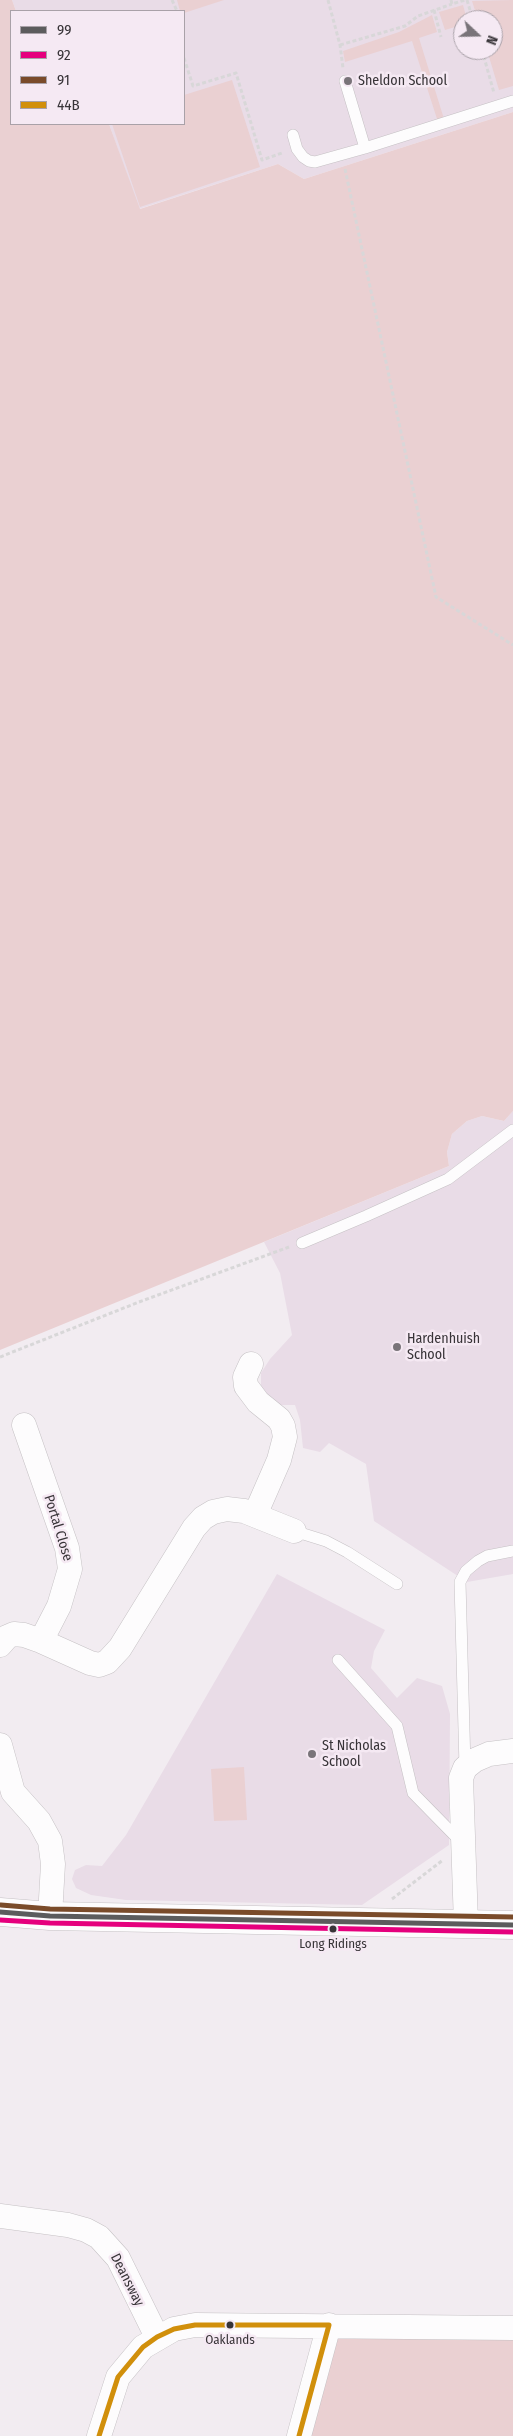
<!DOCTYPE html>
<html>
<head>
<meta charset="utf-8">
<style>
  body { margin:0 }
  #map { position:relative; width:513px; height:2436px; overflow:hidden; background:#f2ecf1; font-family:"Fira Sans Condensed",sans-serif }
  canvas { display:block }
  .legend { position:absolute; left:10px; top:10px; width:175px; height:115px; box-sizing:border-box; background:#f5e9f3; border:1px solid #a9a1a8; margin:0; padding:6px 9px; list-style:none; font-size:15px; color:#383438 }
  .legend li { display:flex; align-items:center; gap:10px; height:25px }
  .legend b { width:25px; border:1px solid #a9a1a8 }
  .north { position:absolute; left:453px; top:10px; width:50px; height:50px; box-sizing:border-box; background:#f5e9f3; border:1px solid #a9a1a8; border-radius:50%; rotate:111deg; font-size:14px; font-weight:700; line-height:20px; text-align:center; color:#383438 }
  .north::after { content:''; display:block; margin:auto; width:18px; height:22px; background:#797479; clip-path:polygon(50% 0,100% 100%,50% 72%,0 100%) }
</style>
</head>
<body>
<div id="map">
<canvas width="513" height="2436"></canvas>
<ul class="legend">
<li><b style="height:6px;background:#5c5c5d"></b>99</li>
<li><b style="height:6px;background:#e5007d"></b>92</li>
<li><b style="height:6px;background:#7a4b2a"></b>91</li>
<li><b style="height:6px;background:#d18f0b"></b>44B</li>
</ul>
<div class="north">N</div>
</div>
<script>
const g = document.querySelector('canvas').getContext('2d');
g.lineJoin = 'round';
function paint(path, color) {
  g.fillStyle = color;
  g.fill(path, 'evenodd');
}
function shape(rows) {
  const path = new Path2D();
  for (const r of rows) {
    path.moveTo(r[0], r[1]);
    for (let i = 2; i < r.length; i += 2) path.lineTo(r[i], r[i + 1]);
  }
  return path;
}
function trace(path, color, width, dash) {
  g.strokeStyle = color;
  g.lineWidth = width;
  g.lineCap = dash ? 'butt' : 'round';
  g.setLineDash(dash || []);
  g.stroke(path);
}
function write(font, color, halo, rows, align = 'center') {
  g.font = font + ' "Fira Sans Condensed",sans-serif';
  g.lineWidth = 5;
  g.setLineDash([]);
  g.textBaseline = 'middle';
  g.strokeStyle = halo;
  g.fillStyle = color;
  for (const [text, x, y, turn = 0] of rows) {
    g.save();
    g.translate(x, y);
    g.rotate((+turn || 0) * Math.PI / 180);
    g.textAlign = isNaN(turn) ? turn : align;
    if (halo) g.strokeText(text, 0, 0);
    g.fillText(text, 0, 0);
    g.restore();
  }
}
paint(shape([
  [12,0,513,0,513,112,304,179,278,164,139,209,109,124,184,124,184,11,16,11],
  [463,20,493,20,493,50,463,50],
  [513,1111,513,1574,467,1582,374,1521,366,1464,329,1443,320,1452,303,1448,300,1420,295,1405,280,1405,268,1399,261,1386,261,1373,270,1359,292,1335,280,1273,264,1242,449,1166,447,1152,452,1134,467,1121,482,1116,504,1121],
  [277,1574,385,1630,374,1651,371,1668,397,1698,417,1678,442,1686,450,1714,449,1845,362,1905,126,1900,91,1895,76,1888,72,1879,75,1870,86,1865,102,1866,126,1835]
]), '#e9dce7');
paint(shape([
  [0,0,12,0,16,11,11,11,11,124,109,124,140,209,278,164,304,179,513,112,513,1111,504,1121,482,1116,467,1121,452,1134,447,1152,449,1166,0,1350],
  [177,0,224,0,184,13,180,11],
  [513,0,513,86,499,90,487,50,493,50,493,20,478,20,472,1],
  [463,5,467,20,463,20,463,27,462,25,445,30,439,12],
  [432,15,437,32,419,38,444,119,438,122,412,41,345,62,343,51,399,32],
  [232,80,260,167,140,207,112,124,184,124,184,95],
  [244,1767,247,1820,214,1821,211,1769],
  [355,2335,513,2338,513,2436,305,2436,336,2339]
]), '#ead0d2');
const service = shape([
  [345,81,365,148,513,101],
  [293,135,297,149,303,157,309,161,315,162,365,148],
  [302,1243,366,1216,448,1179,513,1130],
  [294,1531,326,1541,347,1552,397,1584],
  [338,1660,397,1726,413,1793,462,1843],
  [465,1767,460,1582,466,1571,478,1561,487,1556,513,1551]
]);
const minor = shape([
  [251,1364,245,1377,246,1386,258,1402,279,1419,283,1426,285,1437,279,1460,255,1515],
  [41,1641,90,1663,99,1665,107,1662,120,1648,194,1528,203,1518,213,1512,227,1509,244,1511,294,1531],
  [0,1645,7,1637,14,1634,24,1635,41,1641,59,1606,70,1569,67,1548,24,1425],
  [0,1745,13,1792,39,1821,50,1841,53,1864,50,1916],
  [466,1924,461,1778,465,1768,475,1760,489,1754,513,1751],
  [0,2216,68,2225,86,2230,99,2237,118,2258,157,2337],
  [99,2436,118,2377,143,2347,174,2329,195,2325,513,2328],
  [299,2436,329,2325]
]);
const secondary = shape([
  [0,1912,50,1916,513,1925]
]);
trace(service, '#c5c1c4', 12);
trace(minor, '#c5c1c4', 25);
trace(secondary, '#c5c1c4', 29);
trace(shape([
  [172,0,177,11],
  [328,0,340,45,343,68],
  [451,0,452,4,465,0],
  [467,0,473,20],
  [434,10,441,37],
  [340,45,405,26,418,16,452,4],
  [482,50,494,93],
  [184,58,193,86,236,73,262,160,282,153],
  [345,169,436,597,513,645],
  [0,1357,139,1302,289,1247],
  [392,1899,443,1860]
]), '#d8d7d8', 3, [4, 2.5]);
trace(service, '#fdfcfd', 11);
trace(minor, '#fdfcfd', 24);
trace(secondary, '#fdfcfd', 28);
trace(shape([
  [0,1912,50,1916,513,1925]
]), '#5c5c5d', 5);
trace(shape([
  [0,1920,50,1923,513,1932]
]), '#e5007d', 5);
trace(shape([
  [1,1905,50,1909,513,1917]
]), '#7a4b2a', 5);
trace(shape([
  [99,2436,118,2377,143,2347,157,2337,174,2329,195,2325,329,2325,299,2436]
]), '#d18f0b', 5);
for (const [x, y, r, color] of [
  [348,81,5,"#797479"],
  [397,1347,5,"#797479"],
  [312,1754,5,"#797479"],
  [333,1929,4.5,"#383438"],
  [230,2325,4.5,"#383438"]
]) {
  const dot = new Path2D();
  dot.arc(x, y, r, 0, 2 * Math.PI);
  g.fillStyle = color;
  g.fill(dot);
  trace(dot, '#f5e9f3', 2);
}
write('13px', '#383438', '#f5e9f3', [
  ["Long Ridings",333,1944],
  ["Oaklands",230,2340]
]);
write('14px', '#383438', '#f5e9f3', [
  ["Sheldon School",358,81],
  ["Hardenhuish",407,1339],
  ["School",407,1355],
  ["St Nicholas",322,1746],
  ["School",322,1762]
], 'left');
write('14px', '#383438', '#f5e9f3', [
  ["Portal Close",58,1528,73],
  ["Deansway",127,2280,63]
]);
</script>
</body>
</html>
